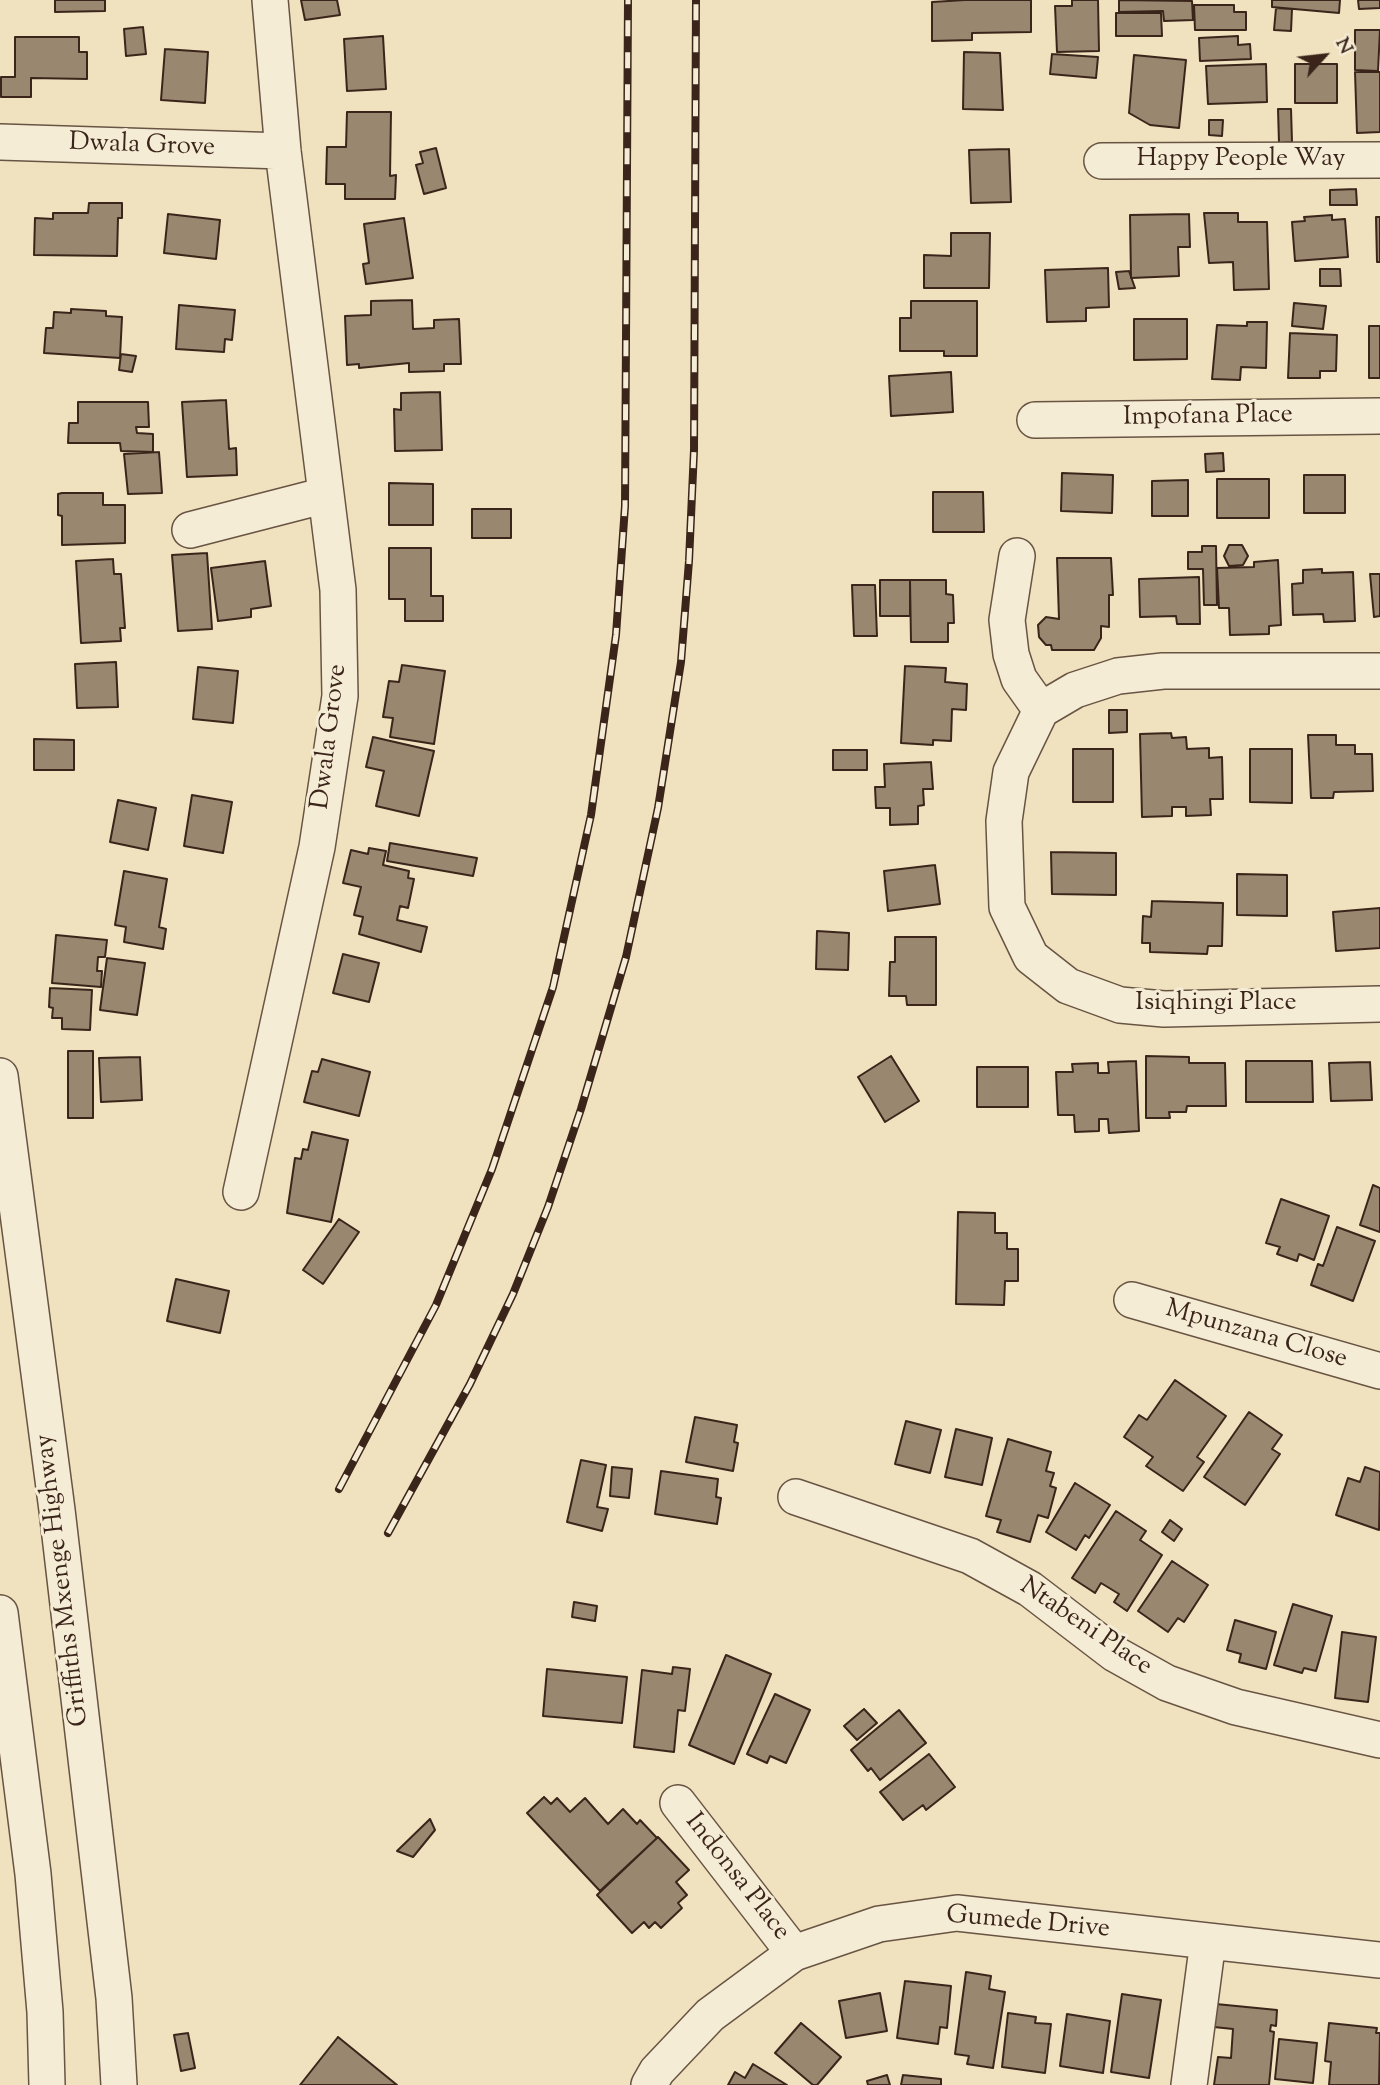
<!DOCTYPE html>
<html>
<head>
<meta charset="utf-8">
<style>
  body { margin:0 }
  #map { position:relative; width:1380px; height:2085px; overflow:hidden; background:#f0e1bf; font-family:"Sorts Mill Goudy",serif }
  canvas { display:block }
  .north { position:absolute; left:1289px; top:21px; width:70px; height:70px; -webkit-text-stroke:5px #f5ecd5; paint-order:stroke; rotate:63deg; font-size:19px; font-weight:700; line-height:28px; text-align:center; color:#3b251a }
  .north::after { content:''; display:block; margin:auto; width:24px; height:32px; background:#3b251a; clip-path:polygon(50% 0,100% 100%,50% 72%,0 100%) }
</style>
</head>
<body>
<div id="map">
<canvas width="1380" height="2085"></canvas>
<div class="north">N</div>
</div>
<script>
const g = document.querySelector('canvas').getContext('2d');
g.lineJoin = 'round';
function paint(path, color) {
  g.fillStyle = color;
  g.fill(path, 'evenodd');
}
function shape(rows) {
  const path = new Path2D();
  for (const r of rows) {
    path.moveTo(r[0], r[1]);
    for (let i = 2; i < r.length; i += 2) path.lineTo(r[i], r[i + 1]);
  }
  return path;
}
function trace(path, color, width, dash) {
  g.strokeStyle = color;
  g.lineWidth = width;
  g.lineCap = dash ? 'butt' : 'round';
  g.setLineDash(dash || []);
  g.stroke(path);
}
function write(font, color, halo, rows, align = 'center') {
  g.font = font + ' "Sorts Mill Goudy",serif';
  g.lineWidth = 6;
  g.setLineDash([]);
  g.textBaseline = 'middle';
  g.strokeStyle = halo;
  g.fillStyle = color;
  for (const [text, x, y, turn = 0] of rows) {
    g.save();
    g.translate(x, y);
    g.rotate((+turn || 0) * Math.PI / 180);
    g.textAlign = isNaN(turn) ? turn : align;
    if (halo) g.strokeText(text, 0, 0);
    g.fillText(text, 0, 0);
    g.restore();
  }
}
const building = shape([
  [55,0,105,0,105,11,55,12,55,0],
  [301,0,337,0,340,15,305,20,301,0],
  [965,0,1031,0,1031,32,972,33,972,40,932,41,932,2,965,0],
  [1072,0,1098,0,1099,51,1057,52,1055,6,1072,6,1072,0],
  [1119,0,1192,1,1193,20,1164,21,1163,11,1119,12,1119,0],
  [1272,0,1340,0,1339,13,1272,7,1272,0],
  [1358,0,1380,0,1380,8,1359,9,1358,0],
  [1194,5,1234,5,1234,12,1246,12,1246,30,1195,30,1194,5],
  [1276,8,1292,9,1291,31,1274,30,1276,8],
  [1116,13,1161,13,1162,36,1116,36,1116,13],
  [143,27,146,54,126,56,124,29,143,27],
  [1355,30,1380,30,1378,71,1355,70,1355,30],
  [383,36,386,89,347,91,344,39,383,36],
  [1238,36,1238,45,1250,44,1251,59,1200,61,1199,38,1238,36],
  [15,37,79,37,79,52,87,52,87,79,31,78,31,97,1,97,1,77,15,77,15,37],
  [165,49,208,52,205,103,161,100,165,49],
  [964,52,1000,53,1003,110,963,109,964,52],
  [1052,54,1098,57,1096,78,1050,74,1052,54],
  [1134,55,1186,60,1179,128,1150,125,1129,113,1134,55],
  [1266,64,1267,102,1208,104,1206,66,1266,64],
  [1295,64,1337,64,1337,103,1295,103,1295,64],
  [1355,72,1380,72,1380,132,1357,133,1355,72],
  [1278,109,1291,109,1292,142,1279,143,1278,109],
  [347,112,391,112,390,176,396,175,395,199,345,199,345,184,326,184,327,147,346,147,347,112],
  [1209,120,1223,120,1222,136,1209,135,1209,120],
  [436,148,446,188,424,194,416,165,423,163,420,152,436,148],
  [1009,149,1011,202,971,203,969,150,1009,149],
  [1356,189,1357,205,1330,205,1330,190,1356,189],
  [89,203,122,203,122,218,118,218,117,256,34,255,35,218,53,219,53,213,88,213,89,203],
  [1204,213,1238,213,1238,222,1267,222,1269,289,1234,290,1233,262,1209,263,1204,213],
  [168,214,220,220,216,259,164,253,168,214],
  [1189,214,1190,247,1178,247,1179,276,1131,278,1130,215,1189,214],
  [1332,215,1332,220,1345,219,1348,257,1295,261,1292,222,1305,221,1304,217,1332,215],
  [1376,217,1380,217,1380,262,1377,262,1376,217],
  [404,218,413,278,366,284,363,264,369,263,364,224,404,218],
  [951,233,990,233,989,288,924,288,924,255,951,256,951,233],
  [1108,268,1109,307,1086,308,1086,321,1047,322,1045,270,1108,268],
  [1320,269,1340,269,1341,286,1320,286,1320,269],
  [1129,271,1135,288,1119,289,1116,272,1129,271],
  [412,300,413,329,434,328,434,320,459,319,461,364,444,364,444,371,409,372,409,363,359,368,359,364,347,365,345,316,371,315,371,301,412,300],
  [911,301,977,301,977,356,944,356,944,351,900,351,900,318,911,318,911,301],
  [1294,303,1326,306,1323,329,1292,326,1294,303],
  [179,305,235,310,232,340,225,339,224,352,176,349,179,305],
  [71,309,106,311,106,316,122,317,120,358,44,353,46,328,53,328,54,312,71,313,71,309],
  [1134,319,1187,319,1187,359,1134,360,1134,319],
  [1247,322,1267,322,1266,368,1241,367,1240,380,1212,379,1217,325,1247,326,1247,322],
  [1369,326,1380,326,1380,378,1369,378,1369,326],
  [1290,333,1337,335,1336,371,1320,371,1320,378,1288,378,1290,333],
  [121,354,136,356,132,372,119,370,121,354],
  [951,372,953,412,891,416,889,376,951,372],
  [440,392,442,450,395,451,394,409,401,410,401,393,440,392],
  [226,400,229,449,236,448,237,475,187,477,182,402,226,400],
  [78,402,148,402,149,427,136,427,137,433,153,434,153,452,121,451,120,443,68,443,69,423,78,423,78,402],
  [159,452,162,493,128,494,124,454,159,452],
  [1223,453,1224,471,1206,472,1205,454,1223,453],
  [1062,473,1113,475,1112,513,1061,511,1062,473],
  [1304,475,1345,475,1345,513,1304,513,1304,475],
  [1217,479,1269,479,1269,518,1217,518,1217,479],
  [1188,480,1188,516,1152,516,1152,481,1188,480],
  [389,483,433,484,433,525,389,525,389,483],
  [933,492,983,492,984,532,933,532,933,492],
  [62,493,103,493,103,505,125,505,125,543,62,545,62,516,58,515,58,494,62,493],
  [472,509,511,509,511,538,472,538,472,509],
  [1229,545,1242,545,1248,556,1243,565,1229,566,1224,556,1229,545],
  [1202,546,1216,546,1217,605,1204,605,1203,569,1188,569,1188,552,1202,552,1202,546],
  [389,548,431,548,431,596,443,596,443,621,405,621,405,599,389,599,389,548],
  [207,553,212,629,178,631,172,555,207,553],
  [1057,558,1111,558,1113,595,1109,595,1109,627,1101,626,1101,638,1094,650,1052,650,1051,645,1046,645,1039,637,1038,625,1046,617,1059,619,1057,558],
  [113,559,114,574,121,574,125,628,120,628,121,641,81,643,76,561,113,559],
  [1278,560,1281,625,1269,626,1269,634,1230,635,1229,608,1219,608,1217,568,1254,567,1254,562,1278,560],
  [265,561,271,606,251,609,251,617,218,621,211,568,265,561],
  [1322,569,1322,573,1353,572,1355,621,1324,622,1323,614,1293,615,1292,584,1303,583,1303,570,1322,569],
  [1370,574,1380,574,1380,616,1374,617,1370,574],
  [1199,577,1200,624,1177,624,1176,616,1140,617,1139,579,1199,577],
  [880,580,910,580,910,616,880,616,880,580],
  [910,580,946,580,946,594,953,595,954,623,948,623,948,642,911,642,910,580],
  [852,585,875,585,877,636,854,636,852,585],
  [116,662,118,707,77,708,75,664,116,662],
  [402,665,445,671,434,744,390,737,393,718,383,717,389,681,399,682,402,665],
  [905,666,946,668,945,682,967,684,966,710,952,709,951,741,933,740,933,745,901,743,905,666],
  [198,667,238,671,233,723,193,719,198,667],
  [1109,710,1127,710,1127,732,1109,733,1109,710],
  [1171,733,1172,738,1186,737,1187,749,1209,748,1209,758,1222,757,1223,799,1210,799,1211,815,1186,816,1186,807,1172,807,1172,816,1142,817,1140,734,1171,733],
  [1308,735,1336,735,1336,745,1355,745,1355,754,1372,754,1373,791,1334,792,1333,798,1311,798,1308,735],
  [373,737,434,751,419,816,376,806,384,771,366,767,373,737],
  [34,739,74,740,74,770,34,770,34,739],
  [1073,749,1113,749,1113,802,1073,802,1073,749],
  [1250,749,1292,749,1292,803,1250,802,1250,749],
  [833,750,867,750,867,770,833,770,833,750],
  [931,762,933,789,923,789,924,805,918,806,918,824,890,825,890,808,876,808,875,787,885,787,884,764,931,762],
  [192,795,232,802,223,853,184,846,192,795],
  [118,800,156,808,148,850,110,842,118,800],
  [390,843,477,858,473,876,387,861,390,843],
  [369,848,386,851,383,865,409,871,408,878,414,879,408,908,400,906,397,920,427,927,421,952,359,934,363,917,354,915,361,887,343,883,351,850,368,854,369,848],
  [1051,852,1116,853,1116,895,1052,894,1051,852],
  [935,865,940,904,888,911,884,871,935,865],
  [124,871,167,879,159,927,166,929,163,949,124,942,126,927,115,925,124,871],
  [1237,874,1287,875,1287,916,1237,915,1237,874],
  [1152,901,1223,903,1222,946,1208,946,1207,954,1150,952,1150,943,1142,943,1143,916,1151,917,1152,901],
  [1380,908,1380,948,1336,951,1333,912,1380,908],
  [817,931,849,933,848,970,816,969,817,931],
  [56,935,107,940,105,957,98,957,97,971,102,971,101,987,52,983,56,935],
  [895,937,936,937,936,1005,907,1005,906,996,889,996,890,962,895,962,895,937],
  [343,954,379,963,369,1002,333,993,343,954],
  [107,958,145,963,137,1015,100,1010,107,958],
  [50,988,92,990,90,1030,62,1029,62,1018,52,1018,53,1008,49,1007,50,988],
  [68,1051,93,1051,93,1118,68,1118,68,1051],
  [891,1056,919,1101,885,1122,858,1077,891,1056],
  [1146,1056,1189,1057,1189,1063,1225,1063,1226,1106,1187,1106,1186,1112,1169,1112,1170,1118,1146,1118,1146,1056],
  [140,1057,142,1100,101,1102,99,1058,140,1057],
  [322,1059,370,1072,359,1116,304,1102,312,1071,318,1072,322,1059],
  [1136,1061,1139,1131,1109,1133,1108,1119,1099,1119,1099,1131,1075,1132,1074,1115,1058,1115,1056,1072,1073,1072,1072,1064,1098,1063,1098,1073,1109,1073,1108,1062,1136,1061],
  [1246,1061,1312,1061,1313,1102,1246,1102,1246,1061],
  [1370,1062,1372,1100,1331,1101,1329,1063,1370,1062],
  [977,1067,1028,1067,1028,1107,977,1107,977,1067],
  [312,1132,348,1140,331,1222,287,1213,295,1158,301,1159,303,1149,308,1150,312,1132],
  [1373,1185,1380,1188,1380,1232,1360,1225,1373,1185],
  [1281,1199,1329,1216,1314,1260,1299,1254,1297,1261,1277,1254,1280,1247,1266,1243,1281,1199],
  [958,1212,995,1213,995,1233,1007,1233,1007,1249,1018,1249,1018,1281,1005,1281,1004,1305,956,1304,958,1212],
  [339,1219,359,1232,323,1284,303,1270,339,1219],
  [1337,1227,1375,1241,1353,1301,1311,1285,1318,1264,1323,1266,1337,1227],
  [176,1279,229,1291,220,1333,167,1321,176,1279],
  [1175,1380,1226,1416,1197,1457,1204,1462,1183,1491,1146,1466,1153,1457,1124,1437,1139,1415,1147,1420,1175,1380],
  [1249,1412,1282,1435,1272,1449,1280,1454,1245,1505,1204,1477,1249,1412],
  [695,1417,737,1425,734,1442,738,1443,733,1471,686,1462,695,1417],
  [906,1421,941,1430,930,1473,895,1464,906,1421],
  [956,1429,992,1438,982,1485,945,1477,956,1429],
  [1008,1439,1051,1452,1046,1471,1054,1473,1050,1486,1056,1488,1048,1518,1038,1515,1030,1542,997,1532,1001,1520,986,1516,1008,1439],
  [581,1460,606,1465,597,1507,608,1509,602,1531,567,1522,581,1460],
  [612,1467,632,1469,629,1498,610,1496,612,1467],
  [1365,1467,1380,1472,1379,1530,1336,1515,1348,1478,1360,1482,1365,1467],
  [661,1471,718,1479,716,1497,721,1498,717,1524,655,1514,661,1471],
  [1075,1483,1110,1505,1089,1538,1085,1535,1076,1550,1046,1532,1075,1483],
  [1116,1511,1146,1531,1140,1540,1162,1555,1127,1611,1114,1602,1119,1594,1101,1583,1095,1593,1072,1578,1116,1511],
  [1170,1520,1182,1529,1174,1541,1162,1532,1170,1520],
  [1172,1561,1208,1585,1184,1622,1178,1618,1168,1632,1138,1611,1172,1561],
  [574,1602,597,1606,595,1621,572,1617,574,1602],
  [1293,1604,1332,1616,1316,1671,1304,1668,1302,1673,1274,1665,1293,1604],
  [1235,1620,1276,1632,1266,1669,1239,1662,1241,1654,1227,1650,1235,1620],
  [1342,1632,1376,1637,1368,1702,1335,1698,1342,1632],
  [726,1655,771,1674,734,1764,689,1745,726,1655],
  [673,1667,690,1669,685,1711,678,1710,674,1752,634,1747,642,1670,672,1674,673,1667],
  [547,1669,627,1677,622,1723,543,1716,547,1669],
  [775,1694,810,1710,786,1763,770,1756,767,1763,747,1754,775,1694],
  [864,1709,877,1723,857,1740,844,1726,864,1709],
  [899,1710,926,1743,880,1780,871,1768,868,1771,851,1750,899,1710],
  [929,1754,955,1787,926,1810,923,1805,903,1820,880,1792,929,1754],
  [544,1797,551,1804,557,1798,570,1812,585,1798,608,1824,623,1809,637,1824,640,1820,657,1838,600,1891,527,1813,544,1797],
  [430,1819,435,1830,413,1857,397,1851,430,1819],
  [658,1837,689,1870,676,1882,687,1895,678,1903,682,1908,661,1928,655,1922,649,1928,644,1922,632,1933,597,1895,658,1837],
  [966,1972,991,1976,989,1989,1005,1992,993,2068,967,2064,969,2056,955,2054,966,1972],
  [905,1981,951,1986,947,2028,940,2027,938,2044,897,2038,905,1981],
  [880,1993,887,2031,846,2038,839,2001,880,1993],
  [1122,1994,1161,2000,1149,2078,1111,2072,1122,1994],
  [1216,2004,1277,2010,1276,2026,1271,2025,1270,2031,1274,2032,1269,2085,1214,2085,1218,2057,1231,2058,1233,2029,1214,2027,1216,2004],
  [1008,2013,1036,2017,1035,2023,1051,2024,1045,2073,1002,2067,1008,2013],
  [1067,2014,1110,2021,1103,2073,1060,2066,1067,2014],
  [801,2023,841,2057,817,2085,813,2085,775,2053,801,2023],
  [1329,2023,1377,2028,1376,2033,1380,2033,1379,2085,1329,2085,1331,2062,1325,2061,1329,2023],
  [188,2033,195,2068,181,2071,174,2035,188,2033],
  [338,2037,397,2085,300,2085,338,2037],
  [1279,2039,1317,2043,1313,2083,1275,2079,1279,2039],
  [753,2064,787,2085,728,2085,735,2072,745,2078,753,2064],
  [887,2075,890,2085,868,2085,867,2081,887,2075],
  [903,2075,941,2079,941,2085,901,2085,903,2075]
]);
paint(building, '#998770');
trace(building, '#3b251a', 2);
const minor = shape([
  [0,142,283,151],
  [1102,161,1380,160],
  [1035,420,1380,416],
  [190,530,326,495],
  [1017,556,1007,620,1011,654,1019,679,1041,710,1011,772,1004,821,1007,907,1031,957,1068,986,1120,1005,1164,1009,1380,1004],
  [1041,710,1075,690,1118,676,1163,671,1380,671],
  [0,1076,57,1510,114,1998,119,2085],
  [241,1192,317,847,340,696,338,590,283,151,270,0],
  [1132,1300,1380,1371],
  [796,1497,970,1556,1030,1589,1115,1654,1167,1683,1236,1707,1380,1740],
  [0,1613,33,1874,45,2012,47,2085],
  [678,1803,794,1953],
  [649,2085,657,2071,710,2015,794,1953,879,1924,957,1913,1380,1960],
  [1189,2085,1208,1941]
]);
trace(minor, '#685443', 38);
trace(minor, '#f5ecd5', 35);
const rail = shape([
  [339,1489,436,1305,492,1169,553,987,591,815,616,635,625,506,628,0],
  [388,1533,470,1384,513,1294,548,1207,581,1109,626,957,658,808,681,662,689,561,694,450,696,0]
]);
trace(rail, '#3b251a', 8);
trace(rail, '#f5ecd5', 5, [16]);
write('26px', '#3b251a', '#f5ecd5', [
  ["Dwala Grove",142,147,2],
  ["Happy People Way",1241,161],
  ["Impofana Place",1208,418,-1],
  ["Dwala Grove",331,737,-83],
  ["Isiqhingi Place",1216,1005],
  ["Mpunzana Close",1256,1336,16],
  ["Griffiths Mxenge Highway",64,1580,-97],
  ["Ntabeni Place",1085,1628,34],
  ["Indonsa Place",736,1878,52],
  ["Gumede Drive",1028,1924,5]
]);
</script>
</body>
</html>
